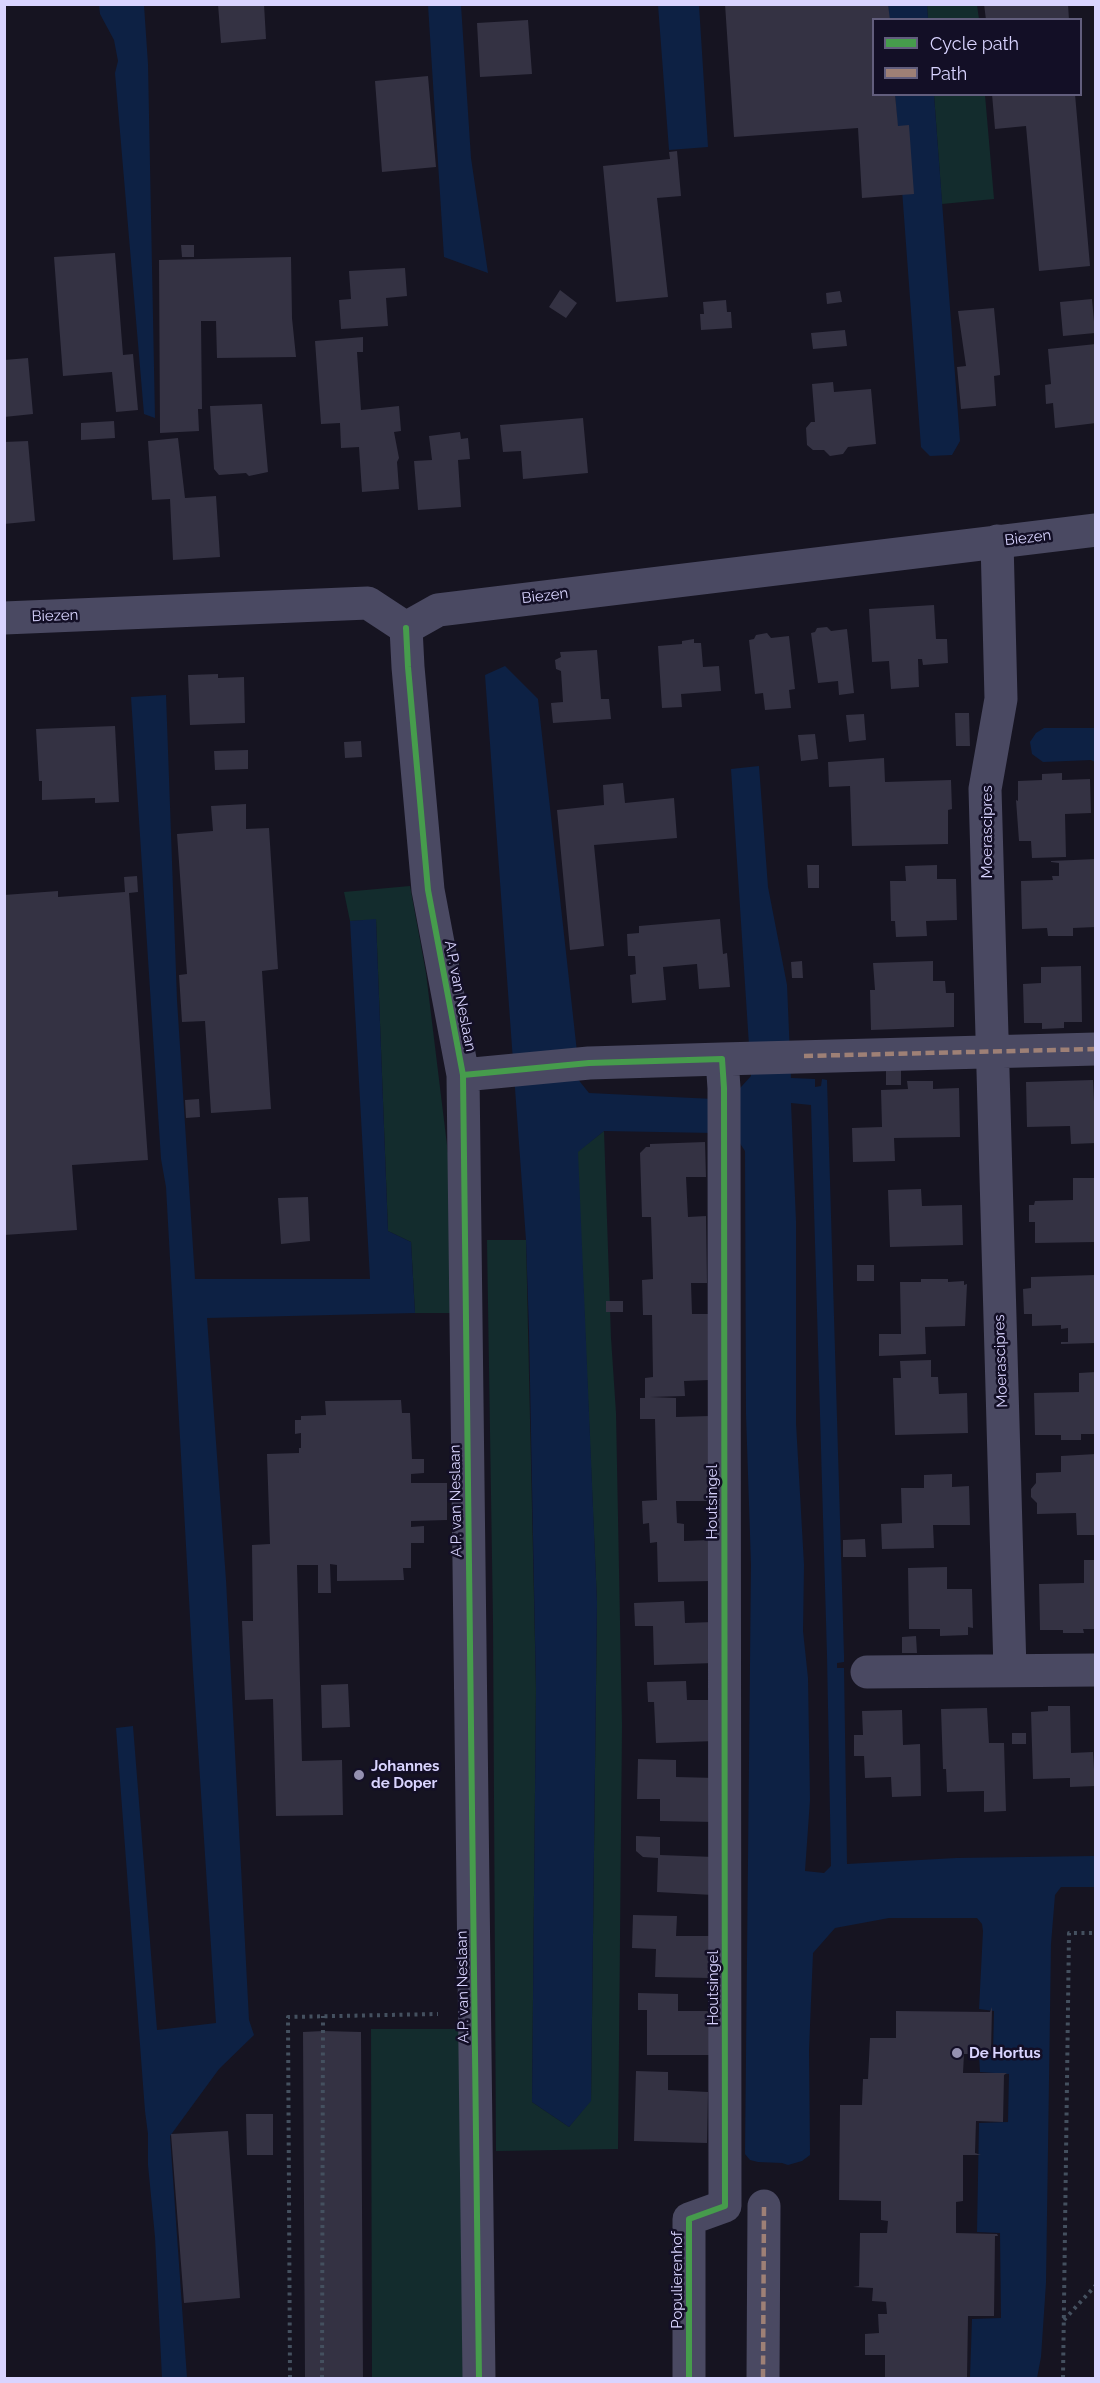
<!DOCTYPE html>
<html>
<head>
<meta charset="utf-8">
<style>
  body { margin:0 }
  #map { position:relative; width:1100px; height:2383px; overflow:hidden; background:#161421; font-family:Raleway,sans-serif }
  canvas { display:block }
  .frame { position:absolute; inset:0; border:6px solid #d9d4ff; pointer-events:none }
  .legend { position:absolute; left:872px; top:18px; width:210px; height:78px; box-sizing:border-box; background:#130f26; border:2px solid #625e7d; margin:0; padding:8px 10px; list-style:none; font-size:18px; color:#d9d4ff }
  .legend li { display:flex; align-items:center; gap:12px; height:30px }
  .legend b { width:30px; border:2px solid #625e7d }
</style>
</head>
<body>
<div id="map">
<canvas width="1100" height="2383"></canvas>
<div class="frame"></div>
<ul class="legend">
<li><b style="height:8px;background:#469c4c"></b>Cycle path</li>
<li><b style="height:8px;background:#9e8076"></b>Path</li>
</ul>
</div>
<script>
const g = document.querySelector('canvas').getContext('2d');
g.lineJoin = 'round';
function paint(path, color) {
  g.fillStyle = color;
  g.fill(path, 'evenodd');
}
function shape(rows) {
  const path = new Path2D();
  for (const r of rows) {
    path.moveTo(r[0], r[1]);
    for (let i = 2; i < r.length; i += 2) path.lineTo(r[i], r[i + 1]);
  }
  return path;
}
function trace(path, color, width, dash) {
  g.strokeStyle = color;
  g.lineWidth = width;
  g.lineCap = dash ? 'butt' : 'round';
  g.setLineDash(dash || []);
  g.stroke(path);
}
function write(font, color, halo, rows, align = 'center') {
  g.font = font + ' Raleway,sans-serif';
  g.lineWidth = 5;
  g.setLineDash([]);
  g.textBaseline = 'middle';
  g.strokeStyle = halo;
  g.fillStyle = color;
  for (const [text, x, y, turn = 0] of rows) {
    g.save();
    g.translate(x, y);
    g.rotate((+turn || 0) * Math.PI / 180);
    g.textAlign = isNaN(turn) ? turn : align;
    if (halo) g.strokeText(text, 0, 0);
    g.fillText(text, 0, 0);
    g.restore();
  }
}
paint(shape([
  [927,5,977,5,979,19,928,19],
  [934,95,985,95,994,199,942,204],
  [410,886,426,973,448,1153,452,1313,415,1313,411,1242,388,1231,376,920,350,921,344,892],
  [604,1131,611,1338,616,1413,622,1726,618,2149,496,2151,493,1622,487,1240,526,1240,536,1689,532,2102,569,2127,591,2100,597,1602,577,1152],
  [371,2029,459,2029,463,2378,372,2378]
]), '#132c2d');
paint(shape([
  [99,5,144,5,148,64,155,418,144,414,115,73,118,61,114,40,100,14],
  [428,5,461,5,471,158,488,273,444,257],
  [658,5,699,5,708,147,669,150],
  [888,5,927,5,928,19,889,19],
  [895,95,934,95,960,441,952,455,930,456,921,447],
  [505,666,538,699,577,1052,577,1078,589,1093,714,1099,714,1133,604,1131,578,1152,597,1602,591,2101,569,2127,532,2102,536,1689,529,1330,526,1240,485,675],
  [166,695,177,1000,195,1279,370,1279,350,921,376,919,388,1231,411,1242,415,1313,207,1318,226,1580,249,2020,254,2035,219,2069,170,2136,187,2378,162,2378,155,2237,148,2165,148,2134,145,2111,116,1728,133,1726,157,2030,216,2023,193,1671,166,1187,161,1159,131,697],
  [1044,728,1095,728,1095,762,1091,760,1043,762,1032,754,1030,742,1036,733],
  [759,766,768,887,787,985,791,1078,815,1079,815,1087,821,1086,822,1079,827,1080,844,1655,844,1662,837,1663,837,1668,844,1668,847,1864,956,1858,1095,1856,1095,1887,1061,1887,1055,1895,1051,1944,1046,2283,1041,2357,1037,2378,970,2378,972,2319,1001,2318,1000,2233,977,2232,979,2123,1008,2122,1009,2074,980,2072,979,2055,993,2054,994,2011,979,2009,983,1931,982,1924,977,1918,889,1918,835,1928,813,1953,809,2050,810,2155,802,2161,788,2165,782,2163,758,2162,750,2160,745,2154,751,1565,746,1414,745,1151,733,1133,732,1097,751,1076,731,769],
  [791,1103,811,1105,827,1655,831,1866,824,1873,805,1871,810,1800,808,1678,803,1631,804,1565,796,1423,796,1221]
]), '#0d2144');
paint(shape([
  [218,4,264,4,266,39,221,43],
  [725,4,888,4,890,20,874,20,874,94,895,94,898,126,909,125,914,194,862,198,858,128,734,137],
  [984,4,1068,4,1069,20,986,20],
  [528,20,532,74,480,77,477,23],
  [428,76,436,167,382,172,375,81],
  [992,94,1075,94,1090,266,1039,271,1026,126,995,129],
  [677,151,681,196,657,198,668,297,616,302,603,166,670,159,669,152],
  [181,245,194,245,194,257,182,257],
  [115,253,123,355,133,354,138,410,116,412,112,372,63,376,54,257],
  [291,257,292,318,296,357,217,358,216,321,201,321,202,409,198,409,199,431,160,433,159,260],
  [405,268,407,296,386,298,388,326,341,329,339,300,351,299,349,271],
  [560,290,577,303,566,318,549,307],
  [840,291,842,302,827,304,826,293],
  [1092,299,1095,333,1063,336,1060,302],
  [726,300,727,312,731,312,732,328,701,330,700,314,704,314,703,302],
  [994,308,1000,372,1000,375,994,376,996,406,961,409,957,367,966,366,958,311],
  [845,330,847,346,813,349,811,333],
  [363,337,363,352,357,352,361,410,399,406,401,431,394,432,399,458,397,462,399,489,362,492,359,447,341,448,340,423,321,424,315,341],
  [1096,344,1096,423,1055,428,1053,403,1046,404,1045,385,1051,384,1048,349],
  [28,358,33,414,4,417,4,360],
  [833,382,834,392,871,389,876,444,848,447,843,454,830,456,824,450,813,450,807,445,806,428,811,422,815,422,812,384],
  [262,404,268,472,249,476,246,473,219,475,214,469,210,406],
  [583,418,588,473,523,479,521,451,503,452,500,425],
  [114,421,115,438,81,440,81,423],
  [460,432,461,439,468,438,470,459,458,460,461,507,418,510,414,461,432,460,429,436],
  [178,438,185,498,216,496,220,557,173,560,170,499,152,500,148,441],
  [28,441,35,521,4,524,4,442],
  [934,605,936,639,947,639,948,663,923,665,922,659,918,659,919,687,891,689,889,661,872,662,869,609],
  [827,627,831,631,847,629,854,693,839,695,838,681,818,683,811,633,815,632,817,628],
  [767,633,771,638,789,636,795,689,789,690,791,708,765,710,763,693,755,694,749,640,754,639,756,635],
  [694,639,694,643,701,643,703,667,719,666,721,691,681,694,682,707,662,708,658,646,682,644,682,641],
  [597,650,601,699,609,699,611,719,553,723,551,703,563,702,561,671,556,669,555,660,561,657,560,652],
  [218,674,218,678,244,677,245,723,190,725,188,675],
  [955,713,969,713,970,746,956,746],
  [864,714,866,740,849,742,846,715],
  [115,726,119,802,95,803,95,798,42,800,42,781,39,781,36,729],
  [815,734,818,759,801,761,798,735],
  [361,741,362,757,345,758,344,742],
  [248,750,248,769,215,770,214,751],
  [884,758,885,782,951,780,952,809,948,810,948,844,852,846,850,786,829,787,828,762],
  [1062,773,1062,780,1090,779,1091,813,1065,814,1066,857,1032,858,1031,841,1019,841,1016,800,1018,801,1018,781,1042,780,1042,774],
  [623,783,625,803,674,798,677,838,594,845,604,946,570,950,557,810,604,805,603,785],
  [246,804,246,829,269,828,278,969,262,971,271,1109,211,1113,205,1021,182,1022,179,975,187,974,177,834,213,831,211,806],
  [1096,859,1096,927,1073,928,1073,936,1048,936,1047,928,1022,929,1021,881,1053,880,1052,876,1059,876,1059,863,1051,862,1051,861],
  [807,865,819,865,819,888,808,888],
  [937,865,937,879,956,879,957,920,926,921,927,936,896,937,895,921,891,921,890,881,906,881,905,866],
  [137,876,138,892,129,893,148,1160,72,1165,77,1230,4,1235,4,895,58,891,58,897,125,892,124,877],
  [720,919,723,954,727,953,730,987,699,989,697,964,663,967,666,1000,632,1003,630,975,636,974,635,956,628,956,627,934,639,933,639,926],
  [802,961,803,978,792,978,791,962],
  [933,961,933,981,945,981,946,993,954,993,954,1027,871,1030,870,990,875,990,873,963],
  [1081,966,1082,1022,1064,1022,1064,1028,1042,1029,1042,1023,1024,1023,1023,984,1041,983,1041,967],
  [886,1070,901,1070,901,1085,886,1085],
  [1093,1080,1096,1143,1071,1144,1070,1126,1027,1127,1026,1082],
  [907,1081,933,1081,933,1089,959,1088,960,1137,894,1138,895,1161,853,1162,852,1128,882,1127,881,1090,908,1089],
  [199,1099,200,1117,186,1118,185,1100],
  [705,1142,706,1177,686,1177,688,1217,706,1216,707,1283,691,1283,692,1314,708,1314,709,1380,684,1381,685,1396,650,1397,676,1398,676,1417,709,1416,711,1501,676,1501,677,1523,684,1524,684,1541,711,1540,712,1581,658,1582,657,1542,650,1543,649,1523,643,1524,642,1501,657,1500,655,1419,640,1419,640,1398,645,1398,645,1378,653,1377,652,1315,643,1315,642,1280,653,1279,651,1217,642,1217,640,1153,646,1147,650,1147,650,1144],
  [1073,1178,1096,1178,1096,1242,1035,1243,1035,1222,1029,1222,1029,1205,1034,1205,1035,1201,1073,1200],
  [921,1189,922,1206,962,1205,963,1245,890,1247,888,1190],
  [308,1197,310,1241,281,1244,278,1198],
  [857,1265,874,1265,874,1281,857,1281],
  [1096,1275,1096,1343,1061,1344,1061,1342,1068,1342,1068,1328,1061,1329,1061,1325,1032,1326,1032,1314,1024,1314,1023,1289,1031,1288,1031,1277],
  [921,1279,948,1279,948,1282,964,1281,964,1285,967,1284,965,1326,925,1327,926,1354,879,1356,879,1334,901,1334,900,1282,921,1282],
  [606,1301,623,1301,623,1312,606,1312],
  [931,1360,931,1377,938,1377,939,1394,967,1393,968,1433,895,1435,893,1378,901,1378,900,1361],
  [1096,1372,1096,1434,1081,1434,1081,1440,1061,1440,1061,1435,1035,1435,1034,1393,1079,1392,1079,1373],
  [401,1400,402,1413,410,1413,412,1459,424,1459,424,1473,411,1474,411,1483,447,1483,447,1520,411,1521,411,1527,424,1526,424,1543,411,1543,411,1568,403,1568,404,1580,337,1581,337,1565,330,1564,331,1593,318,1593,318,1565,297,1565,302,1761,342,1760,343,1815,276,1816,273,1699,245,1700,242,1621,253,1621,252,1545,270,1544,267,1454,299,1453,299,1448,301,1448,301,1433,295,1434,295,1420,301,1420,301,1416,326,1415,325,1401],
  [1096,1454,1096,1535,1077,1535,1076,1513,1037,1514,1037,1503,1031,1497,1031,1489,1036,1483,1036,1473,1061,1472,1061,1456],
  [952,1474,952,1487,969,1486,970,1525,933,1525,934,1548,882,1549,881,1524,902,1523,901,1488,924,1488,924,1475],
  [865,1539,866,1557,843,1557,843,1540],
  [1084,1560,1096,1560,1096,1629,1083,1629,1084,1633,1063,1633,1063,1630,1040,1630,1039,1584,1084,1583],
  [947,1567,947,1589,972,1589,973,1628,968,1627,968,1635,940,1636,940,1629,909,1629,908,1568],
  [684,1601,685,1623,713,1622,714,1663,654,1665,653,1626,635,1626,634,1603],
  [916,1636,917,1653,902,1653,902,1637],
  [686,1681,687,1700,715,1700,716,1741,656,1743,654,1702,648,1702,647,1682],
  [348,1684,350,1727,322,1728,321,1685],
  [1048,1706,1070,1706,1071,1753,1093,1752,1095,1786,1070,1787,1070,1778,1033,1779,1031,1712,1048,1711],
  [987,1708,989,1743,1004,1743,1006,1811,984,1812,984,1791,947,1792,946,1769,943,1769,941,1709],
  [902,1710,903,1745,920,1744,921,1796,892,1797,891,1777,865,1778,864,1756,854,1756,854,1735,863,1735,862,1711],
  [1012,1733,1026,1733,1026,1744,1012,1744],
  [638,1759,676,1760,676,1777,717,1778,716,1822,660,1821,660,1799,637,1799],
  [636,1836,660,1837,660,1855,714,1857,713,1895,657,1892,658,1858,643,1857,636,1851],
  [633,1915,677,1916,676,1936,713,1936,711,1978,655,1977,656,1949,632,1948],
  [638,1993,678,1994,678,2011,711,2011,710,2055,647,2055,647,2010,638,2010],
  [992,2007,991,2054,964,2054,963,2073,1007,2073,1004,2075,1003,2122,976,2121,975,2153,981,2155,963,2155,963,2201,956,2202,956,2233,997,2234,998,2236,995,2236,994,2316,968,2316,967,2378,885,2378,885,2355,865,2355,865,2334,879,2333,878,2314,887,2314,886,2302,872,2301,873,2288,853,2287,859,2286,860,2233,887,2233,888,2221,881,2220,881,2201,839,2200,840,2105,862,2105,863,2079,868,2079,870,2038,896,2038,896,2011,990,2012],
  [323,2031,361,2032,363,2378,305,2378,303,2032],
  [636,2071,668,2072,668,2090,708,2092,707,2143,634,2141],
  [246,2114,273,2114,273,2155,247,2155],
  [228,2131,240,2298,184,2303,171,2134]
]), '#343243');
trace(shape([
  [1064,2320,1096,2285],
  [290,2378,288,2017,438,2014],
  [322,2378,323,2016],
  [1063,2378,1069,1933,1096,1933]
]), '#44505f', 4, [3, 4.5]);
trace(shape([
  [997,541,1001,699,985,789,1010,1670],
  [4,618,368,603,406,628,438,610,1096,530],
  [406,628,408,667,428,890,463,1075,479,2378],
  [722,1059,1096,1049],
  [463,1075,589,1063,722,1059,724,1088,725,2206,689,2219,689,2378],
  [867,1672,1096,1670],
  [763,2378,764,2206]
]), '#4a4962', 33);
trace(shape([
  [804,1056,1096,1049],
  [763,2378,764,2206]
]), '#9e8076', 4.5, [9, 4.5]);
trace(shape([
  [406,628,408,667,428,890,463,1075,479,2378],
  [463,1075,589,1063,722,1059,724,1088,725,2206,689,2219,689,2378]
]), '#469c4c', 6);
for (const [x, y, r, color] of [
  [359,1775,6,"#9591b1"],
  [957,2053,6,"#9591b1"]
]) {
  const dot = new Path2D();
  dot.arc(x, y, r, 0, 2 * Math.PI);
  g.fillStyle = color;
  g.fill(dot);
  trace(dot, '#130f26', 2);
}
write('15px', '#d9d4ff', '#130f26', [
  ["Biezen",1028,538,-7],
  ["Biezen",545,596,-7],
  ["Biezen",55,616,-2],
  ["Moerascipres",987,832,-90],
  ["A.P. van Neslaan",460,996,79],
  ["Moerascipres",1001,1361,-92],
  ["A.P. van Neslaan",456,1501,-91],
  ["Houtsingel",712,1502,-90],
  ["A.P. van Neslaan",463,1987,-91],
  ["Houtsingel",713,1988,-90],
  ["Populierenhof",677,2280,-90]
]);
write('bold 15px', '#d9d4ff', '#130f26', [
  ["Johannes",371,1766],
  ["de Doper",371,1783],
  ["De Hortus",969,2053]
], 'left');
</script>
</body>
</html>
